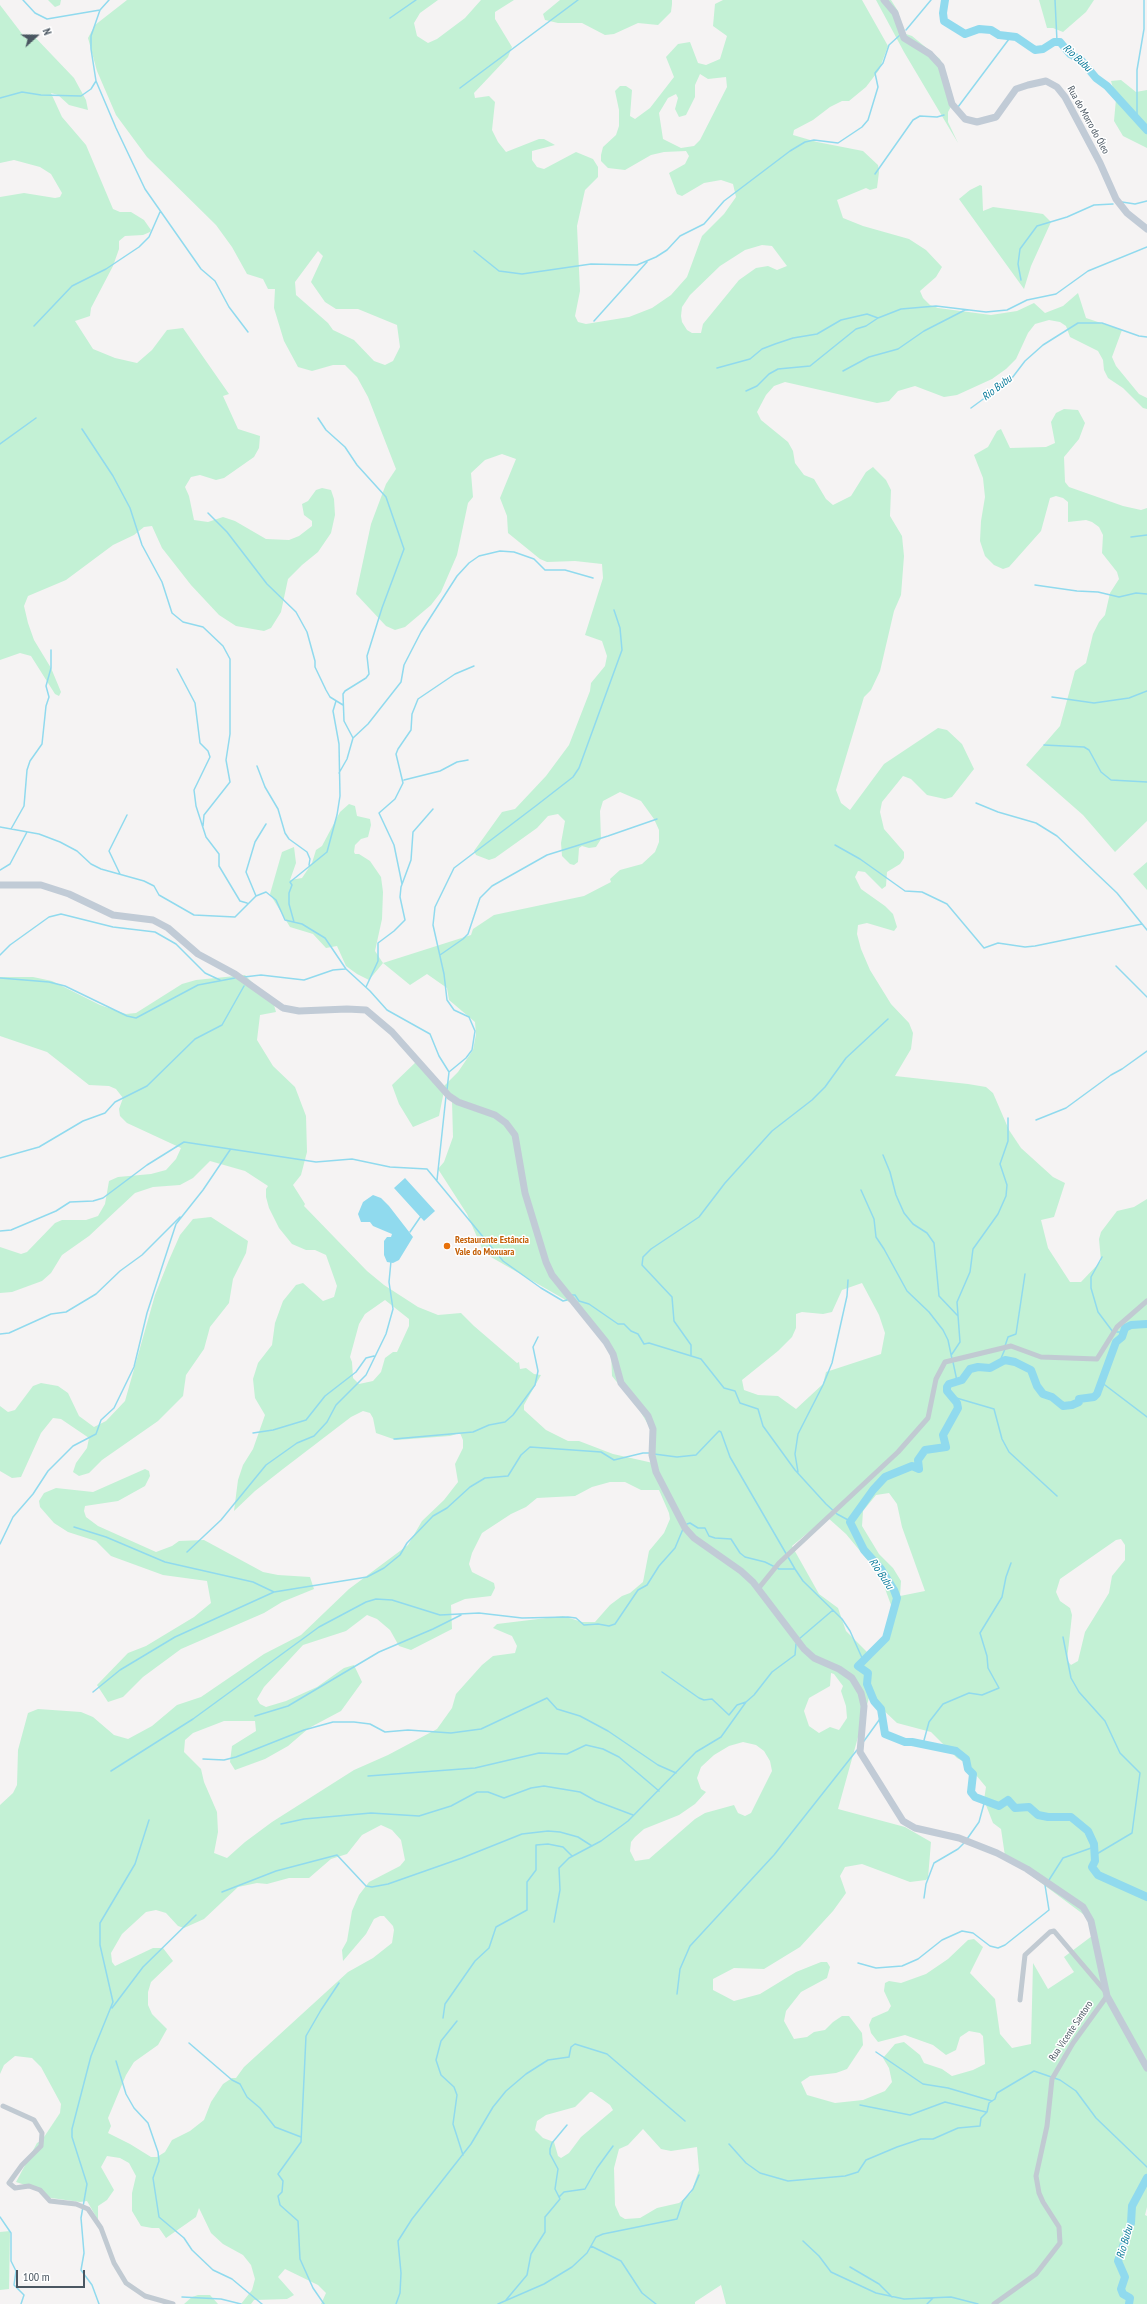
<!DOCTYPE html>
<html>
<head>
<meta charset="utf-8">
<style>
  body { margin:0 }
  #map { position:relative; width:1147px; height:2304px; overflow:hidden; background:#f5f3f3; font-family:"PT Sans Narrow",sans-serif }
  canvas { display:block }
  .north { position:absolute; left:16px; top:16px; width:40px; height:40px; -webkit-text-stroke:3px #fff; paint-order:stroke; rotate:69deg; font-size:11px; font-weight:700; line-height:16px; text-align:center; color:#4a5661 }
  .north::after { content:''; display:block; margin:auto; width:14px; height:18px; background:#4a5661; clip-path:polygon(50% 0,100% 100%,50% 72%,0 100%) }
  .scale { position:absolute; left:16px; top:2270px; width:69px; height:18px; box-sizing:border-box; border:2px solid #4a5661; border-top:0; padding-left:5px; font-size:12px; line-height:14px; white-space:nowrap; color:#4a5661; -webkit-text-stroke:3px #fff; paint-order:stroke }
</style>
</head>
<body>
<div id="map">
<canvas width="1147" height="2304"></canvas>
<div class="north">N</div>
<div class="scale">100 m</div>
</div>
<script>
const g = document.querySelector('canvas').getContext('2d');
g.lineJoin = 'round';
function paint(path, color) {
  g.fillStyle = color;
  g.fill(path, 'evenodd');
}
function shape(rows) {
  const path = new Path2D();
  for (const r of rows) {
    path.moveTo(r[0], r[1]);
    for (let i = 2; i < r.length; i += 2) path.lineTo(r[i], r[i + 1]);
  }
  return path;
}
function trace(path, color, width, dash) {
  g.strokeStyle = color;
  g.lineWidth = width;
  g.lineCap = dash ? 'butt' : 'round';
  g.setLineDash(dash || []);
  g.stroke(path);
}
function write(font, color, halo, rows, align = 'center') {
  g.font = font + ' "PT Sans Narrow",sans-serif';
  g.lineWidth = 3;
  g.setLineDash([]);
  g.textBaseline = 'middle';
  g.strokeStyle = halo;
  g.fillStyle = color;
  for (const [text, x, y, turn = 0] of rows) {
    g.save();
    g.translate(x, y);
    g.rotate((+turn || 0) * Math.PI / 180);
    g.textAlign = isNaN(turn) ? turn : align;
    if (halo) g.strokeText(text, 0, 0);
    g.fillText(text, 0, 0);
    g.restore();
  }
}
paint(shape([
  [48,0,61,0,60,5,55,7],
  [127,0,438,0,420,13,414,23,417,36,428,43,437,39,465,18,481,0,514,0,495,12,495,19,512,47,508,57,474,93,475,98,489,96,495,102,492,130,498,142,506,152,539,139,544,139,555,145,532,151,532,160,537,167,544,169,576,152,593,159,598,167,598,177,585,190,577,226,580,291,575,316,578,322,586,324,629,317,652,308,671,295,687,277,702,236,724,214,736,197,733,184,721,180,704,183,682,196,677,194,669,173,685,164,689,156,686,151,664,152,651,155,625,170,608,168,601,161,601,155,603,147,616,135,619,126,619,110,615,91,620,86,626,86,632,90,630,116,635,119,650,108,674,77,666,57,678,44,690,42,698,63,706,65,720,59,727,36,713,26,715,4,723,0,862,0,888,46,879,70,866,87,849,101,842,101,830,107,813,120,794,130,793,135,817,142,863,151,878,165,879,172,877,188,870,190,866,188,837,200,843,218,863,226,909,239,926,250,942,267,936,277,920,291,923,298,930,305,938,308,991,315,1017,311,1034,303,1045,313,1063,306,1078,293,1086,318,1122,330,1112,357,1116,366,1139,394,1147,398,1147,409,1143,408,1123,388,1108,378,1104,370,1103,360,1098,351,1070,337,1066,326,1060,322,1049,320,1035,324,1028,333,1016,359,1006,369,992,379,957,395,944,397,915,386,898,391,889,401,877,403,785,382,774,386,766,395,757,412,761,420,788,442,793,451,795,463,804,475,814,479,826,499,833,505,851,496,866,472,873,467,886,480,891,490,890,516,902,536,904,556,901,595,894,611,880,671,871,690,864,697,836,790,841,803,850,810,884,764,938,728,947,730,962,744,974,769,952,797,945,799,927,795,911,779,903,776,882,802,880,812,884,829,904,852,904,858,900,864,887,872,886,886,882,889,865,872,858,871,855,877,861,889,885,906,893,914,897,927,894,931,867,923,858,925,857,934,861,949,870,970,891,1004,909,1023,913,1033,911,1049,895,1076,968,1084,986,1087,993,1093,1009,1130,1021,1148,1053,1177,1065,1183,1054,1217,1041,1220,1048,1248,1070,1282,1081,1282,1101,1261,1099,1239,1101,1232,1117,1211,1134,1207,1147,1199,1147,2207,1145,2215,1147,2216,1147,2304,726,2304,721,2285,695,2302,695,2304,321,2304,326,2293,318,2285,285,2269,278,2277,294,2295,287,2299,254,2300,251,2304,241,2304,252,2290,255,2279,251,2265,243,2255,223,2244,211,2233,199,2208,196,2217,166,2238,159,2228,152,2228,141,2226,132,2211,132,2193,136,2176,129,2163,120,2158,107,2156,101,2167,114,2190,107,2200,98,2206,98,2220,87,2201,80,2202,44,2197,37,2189,16,2182,37,2143,42,2140,60,2113,61,2104,41,2067,32,2058,15,2056,4,2065,0,2074,0,1805,13,1793,17,1785,18,1750,28,1713,38,1709,81,1712,93,1717,114,1735,128,1739,152,1726,177,1705,201,1697,264,1654,301,1635,349,1589,408,1545,422,1521,444,1500,458,1482,455,1464,463,1448,463,1440,460,1433,450,1436,396,1440,376,1433,373,1418,370,1413,363,1411,351,1417,283,1469,255,1491,234,1511,238,1480,243,1465,253,1449,265,1415,255,1398,253,1379,258,1363,272,1345,275,1323,283,1301,296,1285,303,1283,323,1301,334,1297,337,1286,326,1255,315,1250,306,1250,292,1244,279,1228,269,1208,266,1197,266,1189,268,1186,245,1171,210,1161,193,1178,180,1185,153,1187,135,1193,89,1236,62,1255,51,1273,42,1281,12,1292,0,1293,0,1247,21,1254,27,1252,55,1223,62,1220,86,1220,98,1216,105,1204,109,1181,118,1177,151,1174,166,1170,176,1159,181,1148,127,1123,120,1116,119,1109,123,1098,116,1089,109,1086,89,1085,47,1052,0,1036,0,977,33,977,52,981,100,1005,126,1014,136,1013,182,984,196,980,245,975,274,1005,276,1012,260,1015,257,1040,273,1066,295,1087,306,1116,307,1152,301,1175,293,1185,305,1204,304,1206,367,1271,384,1285,418,1307,438,1315,461,1313,474,1326,517,1363,519,1362,520,1369,526,1368,534,1374,541,1375,524,1405,524,1410,546,1430,568,1441,579,1441,613,1454,653,1463,651,1433,649,1426,640,1411,612,1376,611,1351,583,1310,484,1253,467,1214,438,1169,444,1162,453,1137,452,1101,444,1091,439,1116,413,1127,399,1104,392,1085,417,1061,443,1087,458,1072,473,1050,476,1034,475,1022,449,1000,447,988,427,974,410,985,383,963,369,980,357,974,346,966,337,946,326,948,313,934,290,927,270,894,282,852,294,847,296,863,290,880,302,878,312,863,316,850,322,846,340,812,349,804,355,806,357,816,370,819,371,825,368,837,361,839,355,845,354,852,355,854,359,854,370,861,381,877,383,892,382,919,375,951,383,963,471,935,473,929,494,915,584,896,611,882,610,879,620,870,642,864,655,852,659,842,659,830,654,819,641,801,620,792,603,801,600,811,601,839,596,847,589,848,582,846,579,848,578,862,574,865,570,864,562,856,561,843,565,821,558,814,548,816,537,828,495,858,489,860,476,855,474,851,502,812,515,809,546,776,569,745,590,691,591,683,605,666,607,656,602,641,585,635,603,578,602,564,575,561,547,562,540,559,508,533,507,516,500,498,516,459,502,454,485,460,471,473,473,497,468,503,457,555,441,592,431,605,405,627,395,630,386,626,356,594,371,524,386,484,396,469,368,397,357,377,345,365,333,365,312,371,298,367,284,341,274,308,275,289,268,289,263,279,247,274,232,247,216,225,147,157,116,115,97,71,88,38,95,25],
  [700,74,708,79,726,77,727,87,700,140,694,146,681,148,663,139,659,113,668,98,676,94,678,98,675,109,679,117,686,115,695,97,695,85],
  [762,245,772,246,787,266,777,270,768,266,756,268,739,280,703,324,701,333,692,333,687,330,682,322,681,316,682,307,690,295,720,266,745,250],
  [318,251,323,256,311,282,325,302,336,309,358,309,397,325,400,347,393,361,385,365,374,361,354,340,333,330,328,323,296,295,295,282],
  [862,1283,879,1315,885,1333,881,1354,826,1372,823,1384,796,1409,778,1396,758,1395,744,1390,742,1380,778,1351,792,1337,796,1328,796,1314,802,1312,823,1314,832,1312,842,1290],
  [385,1300,409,1319,409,1326,397,1352,393,1352,385,1358,381,1372,373,1381,359,1384,353,1378,352,1362,350,1357,359,1324,365,1314],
  [610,1482,625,1482,641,1490,659,1490,669,1513,670,1519,664,1533,649,1551,643,1582,630,1593,622,1596,610,1605,595,1622,582,1622,563,1616,497,1624,493,1628,512,1636,517,1646,515,1653,493,1656,482,1665,456,1694,452,1708,437,1729,388,1755,354,1770,272,1822,245,1842,227,1858,214,1853,218,1832,217,1812,204,1782,201,1769,184,1752,185,1740,193,1733,224,1721,255,1721,256,1731,232,1746,230,1762,235,1770,265,1759,288,1746,309,1728,341,1711,362,1682,354,1665,344,1668,317,1687,286,1701,266,1707,260,1704,257,1699,264,1687,303,1645,346,1631,367,1615,377,1619,390,1630,399,1646,411,1650,452,1629,451,1605,465,1599,491,1596,495,1588,494,1583,472,1572,469,1564,472,1553,482,1533,511,1514,526,1507,537,1498,575,1496,592,1487],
  [889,1493,897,1504,902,1527,925,1591,900,1596,901,1581,893,1568,879,1554,862,1526,863,1511,876,1495],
  [827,1517,846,1534,880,1575,891,1605,885,1643,872,1657,846,1631,838,1608,819,1594,792,1546],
  [1121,1539,1125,1545,1125,1560,1112,1576,1109,1593,1085,1632,1078,1661,1071,1665,1067,1660,1072,1615,1070,1608,1060,1601,1056,1592,1060,1579,1116,1540],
  [831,1673,834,1674,843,1686,841,1691,846,1706,847,1718,839,1730,830,1727,819,1733,809,1726,804,1711,809,1698,830,1686],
  [870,1694,878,1705,897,1723,931,1732,957,1758,966,1763,986,1787,984,1800,993,1823,1001,1829,1005,1856,1087,1917,1092,1936,1064,1957,1074,1972,1048,1989,1033,1963,1031,2044,1012,2048,1000,2034,995,1999,970,1973,983,1947,974,1939,968,1940,948,1959,926,1974,901,1983,889,1981,885,1983,884,1991,891,2006,888,2011,872,2018,869,2025,871,2033,878,2042,905,2035,933,2045,946,2055,956,2050,960,2037,969,2031,980,2033,983,2036,985,2064,973,2070,952,2076,942,2069,924,2063,920,2055,904,2042,895,2044,883,2058,889,2068,892,2082,885,2091,863,2100,835,2103,807,2095,801,2082,810,2076,836,2073,847,2069,863,2045,862,2033,849,2016,842,2016,833,2022,825,2030,814,2032,807,2037,794,2039,784,2021,786,2011,801,1992,827,1978,830,1967,827,1962,821,1962,796,1972,760,1994,734,2001,713,1990,713,1979,734,1968,764,1969,800,1947,833,1911,846,1893,840,1876,845,1867,862,1864,910,1882,926,1880,928,1878,931,1842,905,1827,838,1809],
  [743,1742,756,1745,764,1751,770,1761,772,1771,751,1813,745,1816,738,1813,734,1805,705,1813,695,1819,649,1859,635,1861,630,1851,631,1842,635,1837,644,1829,679,1815,695,1804,706,1792,701,1789,697,1778,701,1767,714,1755,729,1746],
  [381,1825,392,1830,401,1840,405,1860,400,1866,369,1882,359,1895,352,1911,347,1941,342,1950,343,1961,366,1934,374,1919,380,1916,384,1916,393,1926,394,1930,392,1943,373,1958,348,1972,244,2067,236,2078,232,2078,223,2084,211,2102,204,2120,190,2131,172,2140,165,2152,157,2157,151,2157,130,2144,108,2133,111,2126,108,2118,126,2075,134,2062,158,2045,167,2029,152,2014,148,2005,148,1992,151,1982,173,1961,163,1948,153,1948,115,1966,112,1962,111,1953,122,1934,146,1912,156,1910,166,1913,178,1926,184,1928,204,1919,238,1887,257,1883,267,1884,289,1878,309,1878,331,1859,347,1854,362,1835],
  [590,2092,592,2092,610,2105,613,2110,581,2137,569,2153,561,2158,558,2156,554,2142,543,2138,535,2130,537,2121,546,2115,575,2107],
  [643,2129,661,2149,671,2151,697,2147,699,2170,691,2193,679,2203,657,2208,640,2218,625,2219,620,2216,615,2205,614,2168,619,2149,628,2145],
  [560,0,672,0,672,4,671,12,658,25,638,23,614,34,605,35,582,23,558,23,545,20,543,14],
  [876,0,891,0,898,11,903,33,912,36,940,59,949,82,953,103,948,112,948,122,958,143,904,52],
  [1039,0,1094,0,1086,12,1063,32,1053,28,1047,28],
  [0,5,26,39,32,34,74,78,86,100,88,110,69,105,58,95,51,93,62,117,86,145,113,209,120,212,131,212,144,220,151,230,150,232,143,235,125,236,119,241,119,249,113,266,91,308,90,316,75,321,93,349,115,358,137,363,152,350,167,330,183,328,229,394,223,396,238,429,260,436,259,448,254,457,224,478,216,480,200,475,191,477,185,487,189,496,194,520,208,522,223,517,235,521,266,539,289,540,299,536,312,526,312,521,304,515,302,504,308,501,316,490,322,488,331,490,334,499,335,515,331,533,318,552,302,565,288,579,281,612,271,628,264,631,236,626,219,615,191,585,162,548,152,526,144,527,134,535,113,545,66,580,28,596,24,606,28,623,34,640,51,668,61,692,59,696,55,694,31,656,20,653,0,660,0,197,24,193,55,198,60,197,62,193,51,174,40,167,14,160,0,163],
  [1121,80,1136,92,1147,90,1147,148,1123,136,1114,121,1116,99,1111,81],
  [980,185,982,186,983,211,993,207,1030,212,1043,214,1051,222,1031,266,1024,289,959,199,970,190],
  [1064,409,1078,410,1085,423,1079,439,1064,457,1065,482,1069,487,1123,506,1141,510,1147,508,1147,821,1115,852,1083,815,1026,765,1060,726,1075,671,1086,663,1093,634,1099,622,1105,615,1110,593,1119,579,1117,572,1102,553,1103,535,1099,527,1092,522,1086,520,1068,522,1068,502,1063,498,1056,496,1050,498,1041,531,1009,567,1003,569,994,565,985,556,980,541,981,521,985,497,983,478,974,455,988,447,997,431,1001,429,1010,448,1046,447,1055,443,1051,422,1056,413],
  [1147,862,1147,890,1133,874],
  [211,1217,248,1241,246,1253,233,1279,229,1303,210,1327,204,1349,186,1375,183,1396,158,1421,102,1460,89,1473,79,1476,73,1472,76,1463,87,1448,89,1438,61,1419,53,1418,41,1433,21,1477,12,1478,0,1471,0,1406,8,1412,15,1410,33,1386,41,1383,58,1386,68,1393,79,1416,94,1427,106,1421,125,1401,155,1295,169,1260,180,1235,193,1219],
  [145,1469,149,1471,150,1476,145,1486,118,1501,85,1506,84,1511,86,1517,98,1526,156,1552,172,1546,179,1541,204,1540,263,1572,278,1575,310,1577,314,1589,282,1602,264,1613,181,1649,143,1677,123,1697,108,1702,97,1685,128,1653,146,1646,194,1617,211,1603,207,1581,163,1575,111,1556,96,1541,68,1532,54,1523,40,1507,39,1501,44,1493,56,1488,93,1492],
  [10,2231,9,2289,0,2290,0,2232],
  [198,2295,210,2295,218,2304,184,2304,192,2297]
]), '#c3f1d5');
paint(shape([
  [405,1178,435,1211,424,1221,394,1188],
  [373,1195,381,1198,389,1206,413,1237,399,1260,393,1263,387,1262,384,1255,384,1241,387,1237,391,1237,392,1234,373,1226,370,1222,361,1222,358,1214,363,1202]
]), '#90daee');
trace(shape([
  [23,0,35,13,47,19,100,10],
  [109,0,100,10,91,36,91,49,96,81,116,128,145,189,201,269,215,281,229,307,248,332],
  [1055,0,1057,41],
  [390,18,416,0],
  [906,30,931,0],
  [460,88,578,0],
  [0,98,22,92,41,95,81,96,91,89,96,81],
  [958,107,1012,35],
  [1137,119,1137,70,1144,29,1144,0],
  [875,174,913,120,920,116,937,117,944,115],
  [1122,202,1135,204,1147,201],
  [474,251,499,271,522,274,591,264,637,265,656,257,667,250,680,236,704,224,724,201,790,151,805,142,814,140,838,143,862,127,868,120,878,87,875,73,883,63,889,45,900,35],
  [1021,280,1018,264,1020,249,1037,226,1067,217,1094,205,1113,204],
  [594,321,647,262],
  [34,326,72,286,106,269,139,247,149,237,160,212],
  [717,368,750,359,762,349,775,344,793,338,817,334,841,320,867,314,878,318],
  [843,371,869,357,898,349,924,331,965,310],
  [746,391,757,386,769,374,778,369,810,366,856,329,866,326,878,318,901,309,936,306,986,312,1007,310,1027,300,1056,294,1088,271,1147,247],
  [971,408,1012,378,1025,361,1043,345,1078,323,1102,323,1139,336,1147,337],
  [318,418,326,430,345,447,357,465,386,497,404,549,382,608,367,656,369,674,366,678,345,691,343,694,344,721,353,738,347,759,339,773],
  [82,429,113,476,130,508,142,545,162,582,172,613,183,622,203,627,223,646,230,659,230,734,226,760,230,782,204,815,203,826],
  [0,444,36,418],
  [208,513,227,532,267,584,296,612,307,632,315,661,315,667,326,690,330,697,343,705],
  [1131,537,1147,535],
  [1035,585,1077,591,1098,592,1119,597,1136,593,1147,594],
  [177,669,195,703,200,743,208,751,210,757,194,790,196,806,206,837,219,854,219,866,240,901,247,903],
  [1052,697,1094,703,1129,698,1147,691],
  [353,738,368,724,401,682,404,665,421,632,457,576,469,563,479,556,500,551,514,552,534,559,545,570,565,570,593,578],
  [1044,745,1084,747,1089,750,1101,772,1111,780,1147,782],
  [257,766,265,787,278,809,285,833,289,839,307,852,310,859,309,865],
  [404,780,440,771,457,762,468,760],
  [976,803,998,812,1036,823,1057,836,1117,893,1147,930],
  [0,827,39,834,60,842,77,851,91,864,101,869,144,881,154,886,159,895,194,915,235,917,256,896,266,892,276,900,285,920,302,924,325,938,346,969,370,991,387,1010,430,1034,439,1056,449,1072,447,1090],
  [11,829,24,806,27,770,30,761,42,744,46,706,49,697,46,686,51,668,51,650],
  [835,845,860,859,905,891,922,892,947,904,984,948,998,943,1025,947,1035,946,1142,924],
  [0,870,10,864,27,832],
  [120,874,109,851,127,815],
  [402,884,394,845,379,813,395,799,403,783,396,754,398,749,411,730,412,714,418,699,455,674,474,666],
  [256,896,246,872,255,842,266,824],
  [294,922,289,904,289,893,292,885,290,882,327,852,337,815,340,796,339,744,333,711,336,701],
  [0,955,10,945,49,917,61,914,113,927,155,932,176,944,205,973,220,980],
  [440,955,463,939,468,934,480,898,492,886,547,855,608,836,657,819],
  [1116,966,1147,997],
  [244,977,261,975,304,980,333,970,345,969],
  [0,978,49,982,65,986,127,1016,136,1018,198,985,235,978],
  [366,987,378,961,378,943,394,931,405,920,400,897,401,887,411,860,413,832,433,809],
  [449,1072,466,1058,472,1050,475,1031,469,1017,454,1010,447,1000,444,974,433,925,435,907,454,868,537,805,573,777,579,768,622,650,620,628,614,610],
  [1036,1120,1066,1108,1111,1075,1122,1069,1147,1051],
  [883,1155,890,1172,896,1195,904,1213,913,1224,927,1233,934,1243,939,1296,958,1316],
  [0,1158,39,1147,83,1121,105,1113,115,1102,147,1086,195,1039,222,1025,244,986],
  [437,1180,446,1096],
  [861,1190,874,1219,876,1237,884,1249,907,1291,929,1312,943,1330,948,1340,952,1359],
  [0,1231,11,1230,56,1211,70,1202,93,1201,103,1198,147,1165,184,1142,316,1162,352,1159,390,1167,427,1169,503,1261,541,1288,563,1301,567,1300],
  [410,1232,421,1216],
  [1102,1257,1091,1277,1091,1288,1098,1312,1113,1332],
  [572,1295,575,1295,579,1301,589,1304,618,1324,624,1324,631,1331,638,1334,644,1344,649,1343,701,1359,724,1388,735,1391,740,1403,758,1409,763,1426,795,1470,826,1504,837,1514,850,1521],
  [1117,1332,1123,1332],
  [0,1334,9,1333,51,1314,66,1312,96,1294,120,1271,142,1255,180,1217],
  [1005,1346,1008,1337,1016,1334,1025,1274],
  [952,1354,960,1342,957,1302,970,1272,973,1249,998,1214,1006,1196,1007,1185,1000,1164,1008,1141,1008,1118],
  [691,1356,691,1345,674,1321,672,1297,642,1265,643,1257,651,1249,699,1217,725,1183,772,1131,812,1100,825,1087,846,1058,888,1019],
  [953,1362,957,1381],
  [999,1363,1005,1349],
  [1101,1382,1147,1417],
  [953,1397,994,1409,1002,1439,1009,1452,1057,1496],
  [253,1433,273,1430,306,1420,325,1396,356,1372,366,1358,374,1356],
  [394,1439,473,1432,489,1425,505,1422,513,1415,535,1385,538,1371,533,1347,538,1337],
  [654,1454,677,1457,696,1455,719,1431,721,1432,730,1457,795,1569,803,1581,842,1619,850,1631,863,1660],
  [798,1472,795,1454,798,1434,823,1385,832,1363,847,1296,848,1280],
  [687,1524,690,1523,698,1528,705,1528,709,1536,715,1538,731,1539,740,1553,745,1557,765,1562,779,1569,795,1569],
  [74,1527,106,1537,165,1562,253,1582,274,1592],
  [0,1544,13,1517,33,1494,48,1471,73,1446,96,1434,101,1420,114,1408,134,1367,147,1313,176,1224,203,1190,230,1150],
  [187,1552,221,1520,266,1465,297,1443,314,1436,327,1422,336,1405,366,1375,386,1334,393,1309,389,1282,391,1261],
  [1063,1637,1071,1678,1079,1692,1105,1721,1120,1753,1140,1773,1132,1833,1095,1855],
  [799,1639,833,1610],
  [662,1672,699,1698,704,1700,712,1699,729,1715,737,1705,746,1702],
  [93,1692,120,1670,175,1637,274,1592,367,1577,384,1568,400,1555,407,1543,433,1516,447,1508,470,1487,485,1478,508,1476,521,1455,530,1447,601,1452,614,1460,643,1453,650,1453],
  [255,1716,288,1706,379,1652,433,1629,461,1615],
  [864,1741,882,1716],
  [923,1744,929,1722,943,1704,969,1693,982,1695,999,1688,988,1668,987,1656,980,1633,1002,1597,1006,1577,1011,1563],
  [203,1759,224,1760,236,1757,304,1730,333,1722,354,1722,370,1724,385,1732,408,1730,451,1733,481,1729,547,1698,557,1709,580,1716,608,1731,658,1765,676,1773],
  [111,1771,193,1719,319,1627,366,1602,376,1599,392,1600,440,1615,479,1613,522,1618,568,1617,576,1618,584,1625,598,1624,609,1626,615,1624,638,1590,647,1585,659,1566,675,1548,683,1529],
  [368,1776,475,1768,539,1753,567,1754,586,1745,603,1749,619,1757,659,1791],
  [281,1824,304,1819,371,1813,419,1816,451,1806,477,1792,488,1792,504,1798,531,1788,544,1786,580,1792,596,1801,633,1815],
  [967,1839,979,1822,985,1800],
  [1049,1880,1063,1858,1094,1847],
  [222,1892,276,1871,337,1855,366,1886,372,1887,388,1884,462,1858,522,1834,548,1831,560,1832,578,1837,592,1846],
  [924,1898,926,1884,934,1863,958,1849,965,1842],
  [554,1922,560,1890,559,1868,569,1858,601,1841,628,1821,696,1752,721,1737,746,1702,754,1695,772,1672,795,1655,796,1644],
  [858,1963,876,1968,902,1966,918,1959,942,1940,962,1931,973,1933,990,1946,998,1948,1005,1945,1049,1910,1045,1885],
  [677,1994,680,1969,690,1946,774,1855,857,1750],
  [112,2008,143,1967,196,1915],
  [443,2018,445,2004,475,1961,489,1948,496,1927,527,1910,527,1882,536,1870,536,1845,548,1844,563,1847,572,1856],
  [457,2021,441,2041,436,2060,441,2075,454,2087,457,2095,453,2124,463,2155],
  [189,2043,232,2080,240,2084,247,2097,260,2108,275,2127,301,2137],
  [876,2052,923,2084,948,2088,992,2101],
  [116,2061,126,2094,134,2108,148,2123,158,2152,159,2161,153,2178,159,2217,184,2238,192,2250,213,2270,232,2279,262,2304],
  [860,2105,910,2115,945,2102,986,2112],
  [729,2144,746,2163,760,2173,788,2181,845,2176,858,2172,866,2160,897,2147,921,2139,933,2139,958,2128,980,2126,981,2118,987,2112,989,2103,995,2099,997,2093,1034,2071,1060,2080,1076,2091,1096,2118,1147,2167],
  [559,2197,564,2192,585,2189,597,2168,613,2146],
  [0,2217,11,2233,11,2261,16,2271,14,2285,24,2295,21,2304],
  [803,2241,819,2256,831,2272,876,2293,904,2299,951,2297,978,2304],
  [591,2246,621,2261,642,2293,656,2304],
  [850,2267,879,2284,892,2297],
  [182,2297,221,2299,241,2304],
  [506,2300,527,2275,531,2254,545,2232,545,2217,560,2199,555,2189,558,2169,550,2154,550,2149,552,2143,567,2125],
  [99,2304,92,2285,81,2270,84,2253,81,2218,87,2184,72,2137,72,2129,91,2056,113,2002,100,1945,100,1923,135,1864,149,1820],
  [324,2304,313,2288,300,2259,298,2221,280,2205,278,2196,282,2192,283,2181,278,2174,301,2142,306,2036,321,2010,339,1983],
  [396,2304,400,2293,401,2273,398,2241,412,2219,471,2144,493,2107,506,2091,526,2074,548,2060,569,2057,571,2047,575,2044,607,2054,685,2121],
  [498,2304,544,2284,572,2267,587,2253,596,2237,603,2234,677,2219,683,2201,693,2189,699,2175],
  [927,2304,933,2298]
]), '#90daee', 1.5);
trace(shape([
  [945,0,943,13,944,21,965,34,979,29,991,30,999,35,1016,37,1035,50,1043,49,1054,42,1060,42,1070,54,1081,60,1096,78,1107,86,1147,130],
  [1147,1324,1131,1325,1125,1328,1122,1337,1116,1342,1097,1394,1094,1397,1079,1399,1079,1402,1072,1405,1063,1406,1052,1397,1043,1394,1037,1386,1031,1370,1015,1362,1005,1360,990,1368,978,1367,970,1369,962,1380,949,1384,947,1387,947,1391,957,1403,958,1408,943,1435,946,1447,925,1450,918,1460,919,1469,912,1466,885,1477,873,1490,850,1522,864,1550,881,1569,894,1590,897,1598,886,1638,858,1666,868,1673,867,1684,874,1701,881,1709,885,1734,905,1742,912,1742,956,1751,966,1759,968,1769,973,1774,971,1792,975,1797,999,1806,1008,1800,1015,1808,1029,1807,1038,1815,1048,1817,1071,1817,1088,1831,1094,1844,1095,1861,1092,1867,1098,1875,1147,1897],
  [1129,2304,1130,2298,1123,2294,1121,2289,1125,2277,1118,2261,1131,2223,1132,2206,1147,2178]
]), '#90daee', 8);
trace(shape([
  [758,1589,779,1563,898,1452,928,1418,936,1379,945,1362,1011,1346,1041,1357,1097,1359,1117,1327,1147,1301],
  [1020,2000,1025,1955,1050,1932,1054,1931,1105,1991],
  [3,2106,34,2120,42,2133,41,2146,22,2165,9,2183,15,2188,29,2186,40,2190,50,2201,76,2204,88,2209,101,2228,114,2263,126,2283,145,2296,173,2304],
  [994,2304,1036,2274,1060,2243,1059,2227,1043,2202,1039,2193,1036,2176,1047,2126,1052,2079,1073,2043,1107,1996]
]), '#c1cad2', 5);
trace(shape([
  [884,0,895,13,904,38,930,54,941,66,952,104,965,119,977,122,996,117,1016,89,1028,85,1046,81,1057,87,1065,97,1100,163,1116,199,1127,213,1147,229],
  [0,885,41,885,69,894,113,915,153,920,168,928,198,954,235,974,283,1008,299,1011,347,1009,366,1010,392,1032,449,1096,458,1102,495,1115,506,1123,515,1135,525,1193,546,1262,552,1275,606,1342,613,1354,621,1383,648,1416,653,1429,652,1455,656,1472,685,1528,694,1538,741,1571,753,1582,804,1649,814,1658,839,1669,852,1678,861,1693,864,1706,860,1752,903,1821,915,1828,959,1838,997,1853,1027,1869,1083,1907,1091,1921,1107,1996,1147,2068]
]), '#c1cbd6', 7);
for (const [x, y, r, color] of [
  [447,1246,4,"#e8710a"]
]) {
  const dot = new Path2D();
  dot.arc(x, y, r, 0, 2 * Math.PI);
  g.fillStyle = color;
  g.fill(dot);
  trace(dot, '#fff', 1.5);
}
write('10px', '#4a5661', '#fff', [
  ["Rua do Morro do Óleo",1088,120,61],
  ["Rua Vicente Santoro",1071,2031,-56]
]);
write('bold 10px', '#c56008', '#fff', [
  ["Restaurante Estância",455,1240],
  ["Vale do Moxuara",455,1252]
], 'left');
write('italic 11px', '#0c7c9b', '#fff', [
  ["Rio Bubu",1077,58,43],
  ["Rio Bubu",997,388,-38],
  ["Rio Bubu",881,1574,56],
  ["Rio Bubu",1125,2242,-74]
]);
</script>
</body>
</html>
